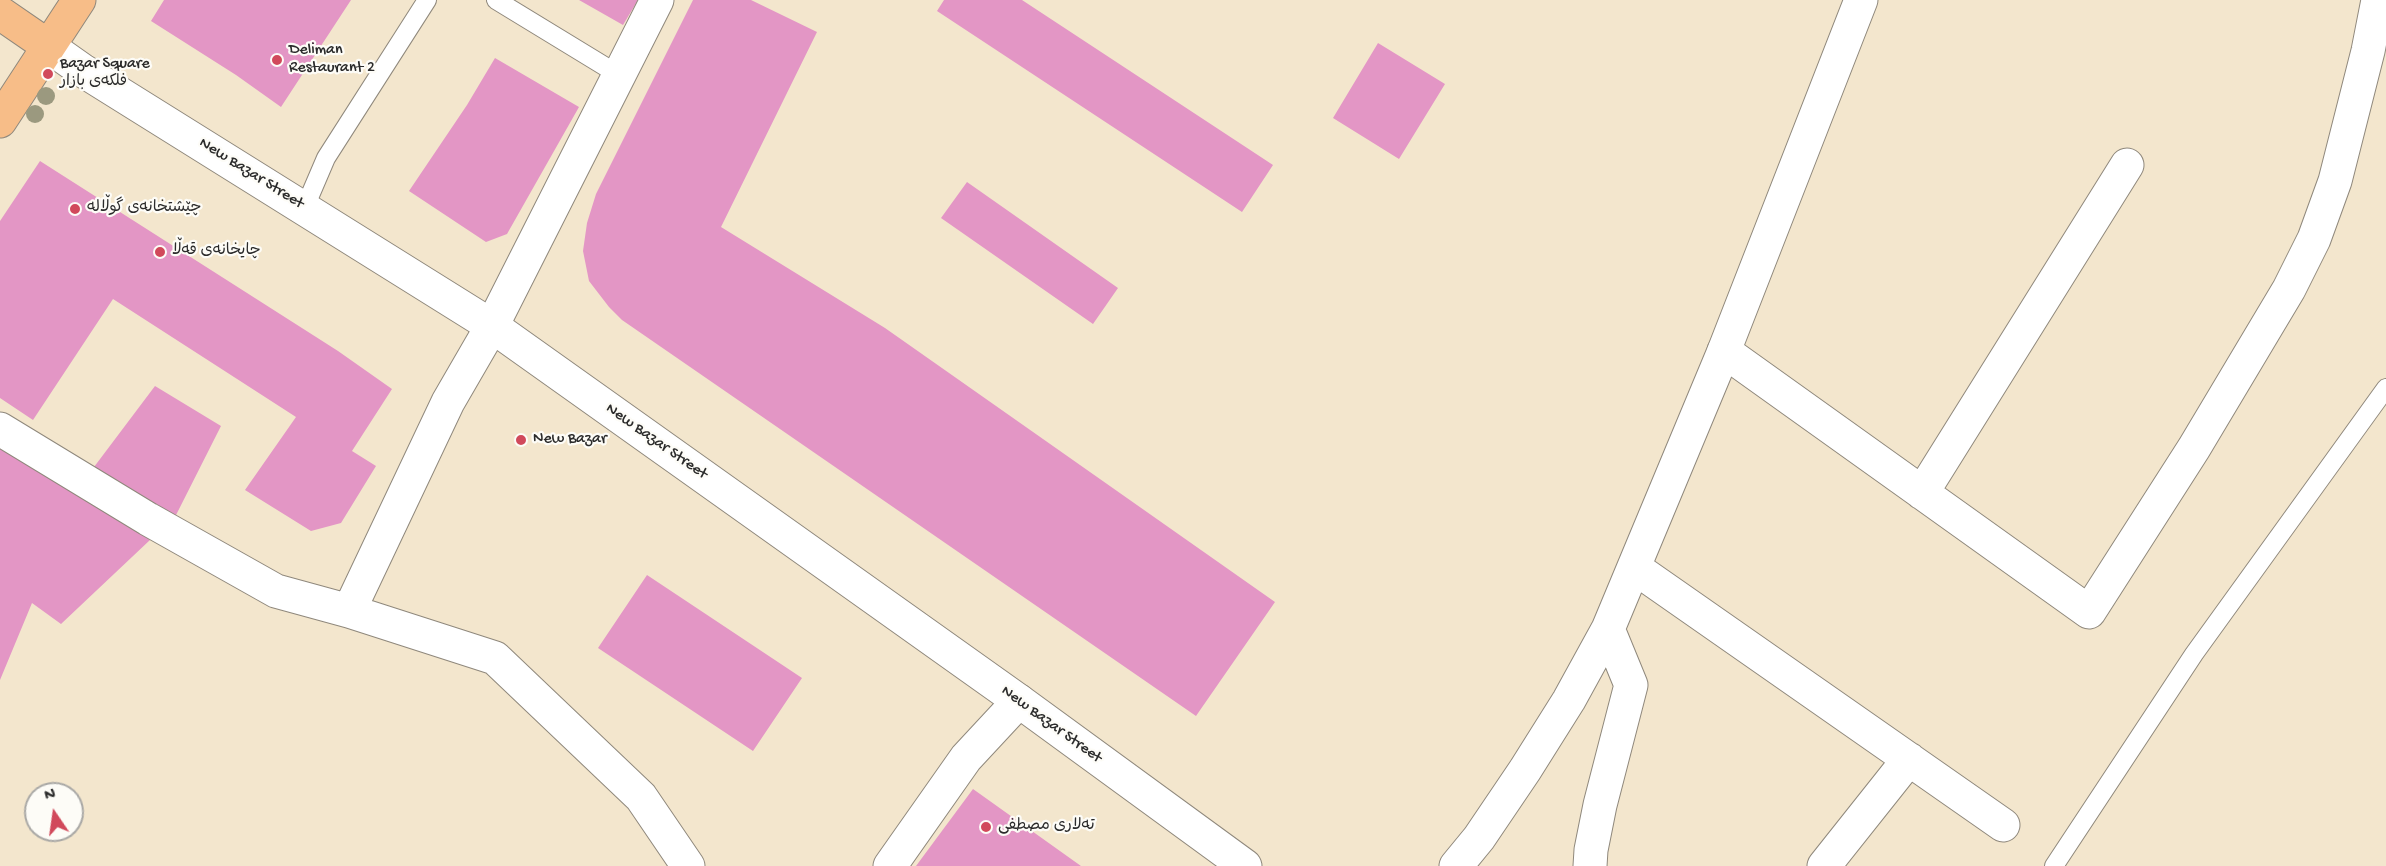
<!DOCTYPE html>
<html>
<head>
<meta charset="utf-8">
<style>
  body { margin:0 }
  #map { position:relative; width:2386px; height:866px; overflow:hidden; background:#f3e6cd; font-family:"Gochi Hand",sans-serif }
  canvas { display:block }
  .north { position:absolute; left:24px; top:782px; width:60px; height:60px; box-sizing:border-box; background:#fdfcf7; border:2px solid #a9a8a5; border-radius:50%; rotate:347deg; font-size:16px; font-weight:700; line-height:24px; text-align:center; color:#2b2b2b }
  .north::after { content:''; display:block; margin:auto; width:21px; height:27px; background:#d1495b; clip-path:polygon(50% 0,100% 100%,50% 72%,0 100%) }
</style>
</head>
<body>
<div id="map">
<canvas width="2386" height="866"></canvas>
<div class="north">N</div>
</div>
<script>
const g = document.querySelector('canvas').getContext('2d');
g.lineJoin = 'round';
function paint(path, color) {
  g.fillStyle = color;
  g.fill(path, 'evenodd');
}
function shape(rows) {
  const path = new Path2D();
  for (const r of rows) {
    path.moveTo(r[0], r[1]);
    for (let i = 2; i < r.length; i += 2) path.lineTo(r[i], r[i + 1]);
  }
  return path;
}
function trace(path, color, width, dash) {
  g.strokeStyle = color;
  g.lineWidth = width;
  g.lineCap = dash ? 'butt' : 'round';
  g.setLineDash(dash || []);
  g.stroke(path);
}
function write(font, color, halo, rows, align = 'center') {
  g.font = font + ' "Gochi Hand","Playpen Sans Arabic",sans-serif';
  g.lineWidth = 4.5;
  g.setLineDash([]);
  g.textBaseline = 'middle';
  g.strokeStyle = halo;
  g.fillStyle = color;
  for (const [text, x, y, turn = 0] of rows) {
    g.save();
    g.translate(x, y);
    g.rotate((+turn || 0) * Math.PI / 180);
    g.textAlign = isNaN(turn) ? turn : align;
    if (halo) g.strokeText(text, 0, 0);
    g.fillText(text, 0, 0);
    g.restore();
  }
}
paint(shape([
  [164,0,351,0,281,107,236,75,151,21],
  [579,0,638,0,623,25],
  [693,0,751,0,817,32,721,227,885,328,1275,602,1196,716,622,320,609,307,589,281,583,251,587,223,596,194],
  [944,0,1022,0,1273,165,1242,212,937,11],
  [1378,43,1445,84,1399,159,1333,118],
  [495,58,579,107,507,234,486,242,409,191,467,105],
  [40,161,338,351,392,389,352,451,376,466,341,523,311,531,245,490,296,417,113,299,33,420,0,398,0,221],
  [967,182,1118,288,1093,324,941,218],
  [155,386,221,426,172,523,91,471],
  [0,442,92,500,150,540,61,624,32,603,0,680],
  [647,575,802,678,753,751,598,648],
  [973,789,1081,866,916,866]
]), '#e396c5');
const service = shape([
  [496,0,619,75],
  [305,207,326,158,427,0],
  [2054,866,2194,654,2386,388]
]);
const minor = shape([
  [1724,351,2089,612,2194,448,2289,289,2314,239,2335,181,2368,51,2378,0],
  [0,429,148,519,276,591,349,611,495,658,641,797,688,866],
  [1922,493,2127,165],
  [1635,568,2003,825],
  [349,611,448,402,492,326,657,0],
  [890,866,966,758,1019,701],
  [1824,866,1909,759]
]);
const tertiary = shape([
  [48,46,82,70,492,326,1019,701,1245,866],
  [1456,866,1479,838,1525,770,1569,700,1608,629,1724,351,1861,0],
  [1590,866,1591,850,1600,805,1631,685,1608,629]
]);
const trunk = shape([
  [0,13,48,46],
  [0,121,79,0]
]);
trace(service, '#8f887c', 20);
trace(minor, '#8f887c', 35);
trace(tertiary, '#8f887c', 35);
trace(trunk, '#8f887c', 35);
trace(service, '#fff', 18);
trace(minor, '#fff', 33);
trace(tertiary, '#fff', 33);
trace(trunk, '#f7bd88', 33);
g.fillStyle = '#9b997f';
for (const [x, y] of [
  [46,96],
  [35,114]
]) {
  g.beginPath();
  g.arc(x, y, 9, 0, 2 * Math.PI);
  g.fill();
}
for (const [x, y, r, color] of [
  [277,60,6,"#d1495b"],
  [48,74,6,"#d1495b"],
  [75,209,6,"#d1495b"],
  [160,252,6,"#d1495b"],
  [521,440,6,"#d1495b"],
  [986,827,6,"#d1495b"]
]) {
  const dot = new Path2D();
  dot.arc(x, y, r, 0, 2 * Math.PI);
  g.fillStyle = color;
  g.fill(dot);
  trace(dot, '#fdfcf7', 2);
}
write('16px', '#2b2b2b', '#fdfcf7', [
  ["Deliman",289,51],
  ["Restaurant 2",289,69],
  ["Bazar Square",60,65],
  ["فلکەی بازار",60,83],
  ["چێشتخانەی گوڵالە",87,209],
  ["چایخانەی قەڵا",172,252],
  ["New Bazar",533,440],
  ["تەلاری مصطفی",998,827]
], 'left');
write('16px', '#2b2b2b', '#fdfcf7', [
  ["New Bazar Street",251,174,32],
  ["New Bazar Street",656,442,35],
  ["New Bazar Street",1051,725,36]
]);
</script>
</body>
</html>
